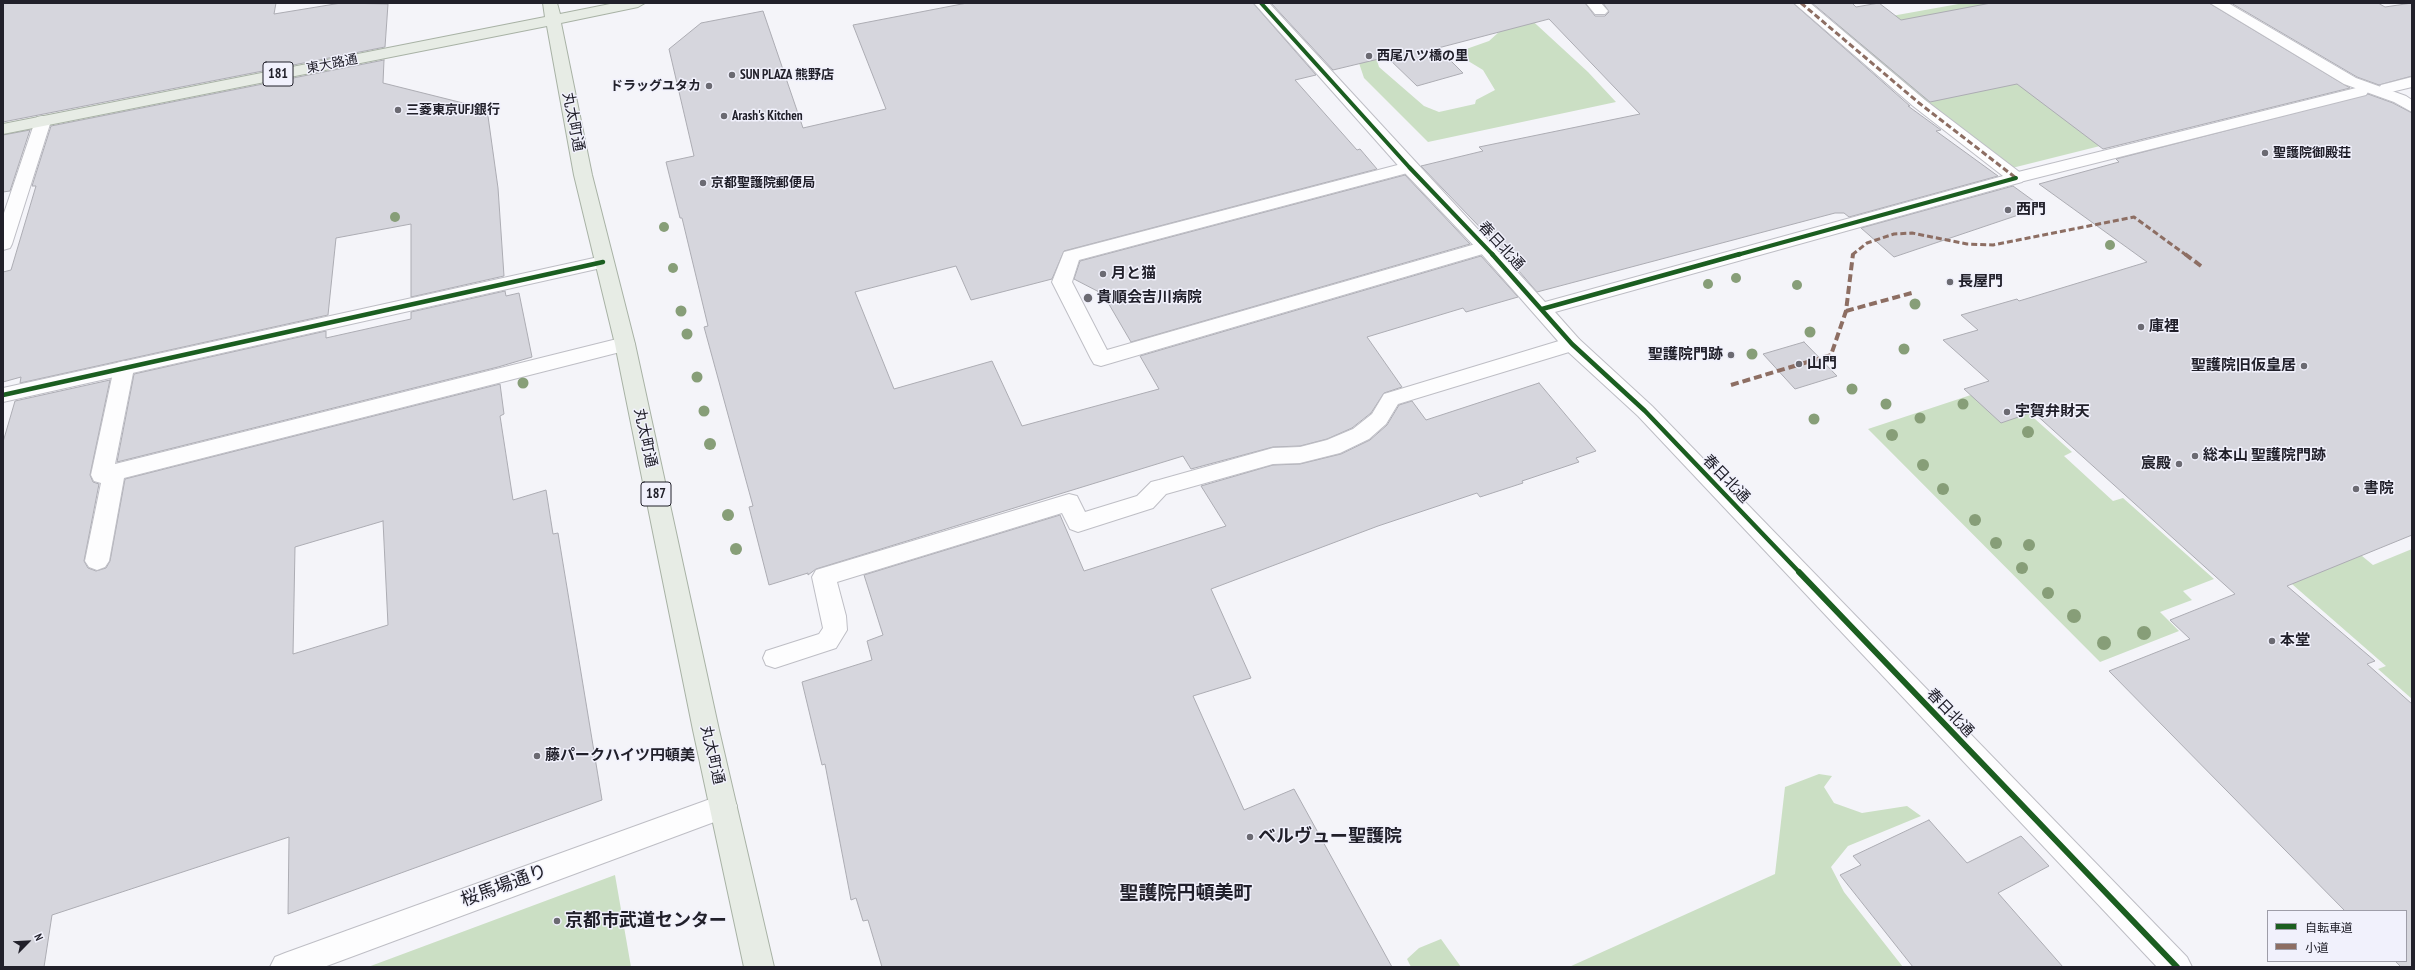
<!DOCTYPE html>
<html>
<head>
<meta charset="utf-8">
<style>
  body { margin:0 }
  #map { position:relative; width:2415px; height:970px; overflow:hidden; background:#f4f4f9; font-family:"PT Sans Narrow","Noto Sans JP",sans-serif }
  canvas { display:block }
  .frame { position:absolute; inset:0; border:4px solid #21202a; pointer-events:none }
  .legend { position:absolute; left:2267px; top:910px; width:140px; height:52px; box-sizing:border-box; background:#f1f1fc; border:1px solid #9e9da8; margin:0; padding:5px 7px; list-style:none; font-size:12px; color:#21202a }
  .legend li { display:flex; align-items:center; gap:8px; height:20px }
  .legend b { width:20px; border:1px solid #9e9da8 }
  .north { position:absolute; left:8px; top:922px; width:40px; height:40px; -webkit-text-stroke:3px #f1f1fc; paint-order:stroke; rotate:66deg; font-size:11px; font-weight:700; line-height:16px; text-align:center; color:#21202a }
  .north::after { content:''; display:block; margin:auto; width:14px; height:18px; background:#21202a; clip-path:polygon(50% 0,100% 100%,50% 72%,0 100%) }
</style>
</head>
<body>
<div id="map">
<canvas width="2415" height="970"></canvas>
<div class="frame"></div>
<ul class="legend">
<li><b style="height:5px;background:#1b5e20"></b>自転車道</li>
<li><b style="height:5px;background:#8d6e63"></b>小道</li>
</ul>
<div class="north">N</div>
</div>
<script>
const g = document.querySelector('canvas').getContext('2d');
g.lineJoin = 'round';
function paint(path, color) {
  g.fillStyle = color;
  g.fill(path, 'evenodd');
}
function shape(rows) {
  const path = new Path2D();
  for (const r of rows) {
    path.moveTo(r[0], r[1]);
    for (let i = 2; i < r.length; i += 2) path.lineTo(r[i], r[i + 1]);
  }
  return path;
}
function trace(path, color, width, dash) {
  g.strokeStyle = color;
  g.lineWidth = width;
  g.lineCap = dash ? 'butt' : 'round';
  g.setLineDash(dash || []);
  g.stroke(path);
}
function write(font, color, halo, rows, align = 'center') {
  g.font = font + ' "PT Sans Narrow","Noto Sans JP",sans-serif';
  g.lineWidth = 3;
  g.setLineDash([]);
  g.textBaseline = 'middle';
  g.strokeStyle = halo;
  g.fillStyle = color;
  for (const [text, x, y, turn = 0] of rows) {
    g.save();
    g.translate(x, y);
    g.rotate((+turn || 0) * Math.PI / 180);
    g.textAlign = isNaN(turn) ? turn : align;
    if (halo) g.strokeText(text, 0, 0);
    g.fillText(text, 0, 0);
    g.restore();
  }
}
paint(shape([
  [1964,3,2029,3,2204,120,2012,168,1920,96,1836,26],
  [1525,14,1588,72,1616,102,1428,142,1364,78,1359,63,1374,50,1379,67,1424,106,1439,112,1475,104,1476,100,1495,90,1483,70,1455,53,1489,41,1499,32],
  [1998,386,2072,452,2064,456,2113,501,2123,498,2214,579,2183,591,2192,600,2160,612,2179,631,2100,662,1868,429],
  [2306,510,2373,565,2412,549,2412,699,2378,669,2386,666,2277,571],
  [1819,774,1832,776,1824,787,1834,803,1862,813,1907,806,1921,816,1848,846,1831,867,1844,892,1903,967,1569,967,1775,874,1785,787],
  [615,875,631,967,368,967],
  [1441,939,1461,967,1411,967,1407,959,1419,948]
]), '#cbdfc4');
const building = shape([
  [3,3,276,3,274,14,341,3,388,4,385,47,3,122,3,3],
  [967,3,1253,3,1316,75,1295,80,1357,150,1360,149,1377,169,1064,251,1052,279,971,300,956,266,855,292,894,389,992,361,1022,426,1159,389,1140,356,1481,256,1518,297,1466,312,1463,308,1367,337,1402,387,1384,393,1371,413,1352,428,1327,439,1300,446,1273,447,1191,469,1183,456,816,569,808,575,808,573,769,585,749,507,753,506,704,327,708,326,682,218,680,218,666,162,694,156,669,49,701,23,763,11,803,128,886,109,853,25,967,3],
  [1271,3,1585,3,1595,16,1605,16,1609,12,1603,3,1793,3,1910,106,1908,106,1941,130,1936,131,1998,176,1849,217,1844,213,1835,213,1537,292,1494,242,1421,166,1483,151,1479,147,1640,114,1549,19,1438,48,1463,73,1417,86,1387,57,1333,70,1271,3],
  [1812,3,1852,3,1856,7,1879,3,1901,20,1991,3,2209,3,2350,88,2103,149,2017,84,1930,102,1812,3],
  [2231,3,2378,3,2385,7,2412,3,2412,76,2379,85,2357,77,2231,3],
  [384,60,383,83,487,109,498,188,504,276,411,297,411,224,336,238,328,315,20,383,21,377,3,382,3,272,11,270,36,186,32,186,51,126,384,60],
  [2368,94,2393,103,2412,113,2412,535,2287,586,2375,661,2367,664,2412,704,2412,967,2401,967,2395,961,2406,961,2406,911,2345,911,2109,671,2190,639,2170,620,2235,594,2033,412,2001,423,1964,389,1989,381,1943,340,1978,330,1961,315,2017,299,2019,301,2147,262,2039,184,2119,162,2116,159,2368,94],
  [30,130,10,191,3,192,3,135,30,130],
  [1405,175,1470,244,1131,342,1103,294,1074,279,1080,261,1405,175],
  [2013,186,2042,207,1894,257,1861,228,2013,186],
  [505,291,506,296,519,293,532,357,498,367,117,462,134,374,326,331,326,338,411,319,411,312,505,291],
  [1804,342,1837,376,1795,389,1763,354,1804,342],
  [110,380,90,475,93,482,99,484,84,561,88,568,96,571,106,568,110,561,125,479,500,384,504,414,500,416,513,500,546,490,553,534,558,533,602,800,288,914,289,837,52,915,44,967,3,967,3,442,15,401,110,380],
  [383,521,388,625,293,654,295,547,383,521],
  [1539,383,1596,451,1576,458,1579,462,1522,481,1523,483,1480,497,1477,493,1378,526,1211,589,1251,678,1193,696,1244,810,1294,789,1392,967,882,967,868,920,863,921,856,898,851,900,825,764,822,765,802,682,872,660,867,641,883,635,864,575,1060,515,1084,571,1226,526,1201,486,1273,465,1300,464,1341,454,1370,440,1387,425,1399,405,1412,401,1426,420,1539,383],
  [1929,820,1967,863,2021,836,2049,866,1998,893,2063,967,1913,967,1840,875,1861,865,1853,856,1929,820]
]);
paint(building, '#d6d6dd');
trace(building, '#acacb3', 1);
const lane = shape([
  [1586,3,1601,3,1608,11,1605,14,1595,14,1586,3],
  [2412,77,2412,87,2387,93,2381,91,2379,88,2381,85,2412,77],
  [2360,87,2366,89,2368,92,2366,95,2016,183,2010,182,2007,178,2010,174,2360,87],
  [43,116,49,117,51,121,12,244,10,248,3,250,3,216,35,121,37,117,43,116],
  [1409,162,1415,163,1418,167,1415,171,1079,260,1072,282,1107,350,1486,241,1493,243,1495,247,1493,251,1101,366,1094,364,1091,359,1052,282,1064,252,1409,162],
  [625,337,632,339,635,344,632,349,124,478,109,561,105,567,97,570,89,567,85,561,101,483,94,481,91,475,114,368,117,363,124,361,131,363,134,368,115,464,625,337],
  [1572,337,1579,339,1582,344,1579,349,1398,404,1386,424,1369,439,1340,453,1300,463,1273,464,1166,494,1153,508,1078,532,1070,529,1062,513,837,582,846,616,847,630,836,648,775,668,766,665,763,658,766,651,819,634,823,628,812,577,816,570,1069,494,1077,496,1085,512,1137,496,1151,482,1159,480,1273,448,1300,447,1327,440,1353,429,1372,414,1384,394,1572,337]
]);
const street = shape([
  [1254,3,1269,3,1545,302,2003,176,1913,106,1794,3,1810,3,1925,100,2022,174,2025,178,2022,182,1555,312,1579,339,1652,406,2187,957,2192,967,2157,967,1638,416,1565,349,1479,251,1403,171,1254,3],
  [2210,3,2228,3,2356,78,2406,96,2412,100,2412,112,2394,102,2344,84,2210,3],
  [603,256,610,258,612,262,610,266,3,402,3,388,603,256]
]);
const secondary = shape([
  [724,794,733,797,737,806,733,815,324,967,270,967,275,957,285,953,724,794]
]);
const primary = shape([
  [543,3,557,3,560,14,615,3,645,3,638,7,561,23,592,175,635,344,719,730,774,967,744,967,693,730,615,344,574,175,547,26,3,134,3,124,545,17,543,3]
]);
trace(lane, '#bebec5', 2);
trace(street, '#bebec5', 2);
trace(secondary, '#bebec5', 2);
trace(primary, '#a8b2a5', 2);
paint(lane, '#fdfdfe');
paint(street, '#fdfdfe');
paint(secondary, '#fdfdfe');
paint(primary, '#e7ece5');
trace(shape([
  [1801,3,1919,103,2016,178],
  [1852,255,1867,243,1894,234,1912,233,1967,244,1993,245,2134,217,2186,255]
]), '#8d6e63', 3, [6, 3]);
trace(shape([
  [2185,254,2201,266],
  [1846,311,1915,292],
  [1731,385,1831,355,1846,311,1853,254]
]), '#8d6e63', 4, [8, 4]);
trace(shape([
  [1261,3,1409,167,1493,255],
  [1737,255,2016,178]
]), '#1b5e20', 4);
trace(shape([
  [1492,254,1572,344,1645,411,1800,573],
  [1542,309,1740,254],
  [3,395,603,262]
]), '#1b5e20', 4.5);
trace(shape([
  [1799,572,2177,967]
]), '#1b5e20', 6);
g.fillStyle = '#879e78';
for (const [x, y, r] of [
  [395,217,5],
  [664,227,5],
  [2110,245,5],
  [673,268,5],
  [1736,278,5],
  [1708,284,5],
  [1797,285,5],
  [1915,304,5.5],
  [681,311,5.5],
  [1810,332,5.5],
  [687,334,5.5],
  [1904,349,5.5],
  [1752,354,5.5],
  [697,377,5.5],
  [523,383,5.5],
  [1852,389,5.5],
  [1886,404,5.5],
  [1963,404,5.5],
  [704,411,5.5],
  [1920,418,5.5],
  [1814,419,5.5],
  [2028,432,6],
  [1892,435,6],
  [710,444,6],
  [1923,465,6],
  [1943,489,6],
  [728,515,6],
  [1975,520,6],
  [1996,543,6],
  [2029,545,6],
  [736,549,6],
  [2022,568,6],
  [2048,593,6],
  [2074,616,7],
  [2144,633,7],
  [2104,643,7]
]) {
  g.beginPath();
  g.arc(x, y, r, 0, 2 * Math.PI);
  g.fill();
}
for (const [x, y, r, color] of [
  [1369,56,4,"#6b6a72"],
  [732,75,4,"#6b6a72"],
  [709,86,4,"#6b6a72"],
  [398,110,4,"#6b6a72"],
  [724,116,4,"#6b6a72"],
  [2265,153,4,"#6b6a72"],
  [703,183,4,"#6b6a72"],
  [2008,210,4,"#6b6a72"],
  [1103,274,4,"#6b6a72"],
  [1950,282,4,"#6b6a72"],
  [1088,298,5,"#6b6a72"],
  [2141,327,4,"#6b6a72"],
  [1731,355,4,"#6b6a72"],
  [1799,364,4,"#6b6a72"],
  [2304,366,4,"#6b6a72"],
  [2007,412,4,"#6b6a72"],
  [2195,456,4,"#6b6a72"],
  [2179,464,4,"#6b6a72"],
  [2356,489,4,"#6b6a72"],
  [2272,641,4,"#6b6a72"],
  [537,756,4,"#6b6a72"],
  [1250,837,4,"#6b6a72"],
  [557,921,4,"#6b6a72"]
]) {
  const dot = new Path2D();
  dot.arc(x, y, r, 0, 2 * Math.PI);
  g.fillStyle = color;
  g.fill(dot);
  trace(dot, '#f1f1fc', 1.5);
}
write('bold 13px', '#21202a', '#f1f1fc', [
  ["西尾八ツ橋の里",1377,56],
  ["SUN PLAZA 熊野店",740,75],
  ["ドラッグユタカ",701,86,"right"],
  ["三菱東京UFJ銀行",406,110],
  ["Arash's Kitchen",732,116],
  ["聖護院御殿荘",2273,153],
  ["京都聖護院郵便局",711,183]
], 'left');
write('13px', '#21202a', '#f1f1fc', [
  ["東大路通",332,64,-11]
]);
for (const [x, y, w] of [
  [278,74,30],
  [656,494,30]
]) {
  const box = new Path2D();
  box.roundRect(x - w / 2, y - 12, w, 24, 3);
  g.fillStyle = '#f1f1fc';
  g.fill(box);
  trace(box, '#21202a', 1);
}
write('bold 14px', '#21202a', null, [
  ["181",278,74],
  ["187",656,494]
]);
write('15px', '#21202a', '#f1f1fc', [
  ["丸太町通",573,122,79],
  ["春日北通",1501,246,47],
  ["丸太町通",645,438,78],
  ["春日北通",1726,479,46],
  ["春日北通",1950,713,46],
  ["丸太町通",712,755,77]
]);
write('bold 15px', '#21202a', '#f1f1fc', [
  ["西門",2016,210],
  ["月と猫",1111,274],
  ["長屋門",1958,282],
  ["貴順会吉川病院",1097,298],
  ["庫裡",2149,327],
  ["聖護院門跡",1723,355,"right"],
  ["山門",1807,364],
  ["聖護院旧仮皇居",2296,366,"right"],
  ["宇賀弁財天",2015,412],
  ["総本山 聖護院門跡",2203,456],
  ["宸殿",2171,464,"right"],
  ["書院",2364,489],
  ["本堂",2280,641],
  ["藤パークハイツ円頓美",545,756]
], 'left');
write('bold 18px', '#21202a', '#f1f1fc', [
  ["ベルヴュー聖護院",1258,837],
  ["京都市武道センター",565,921]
], 'left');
write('18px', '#21202a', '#f1f1fc', [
  ["桜馬場通り",504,886,-20]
]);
write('bold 19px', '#21202a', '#f1f1fc', [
  ["聖護院円頓美町",1186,894]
]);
</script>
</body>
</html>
